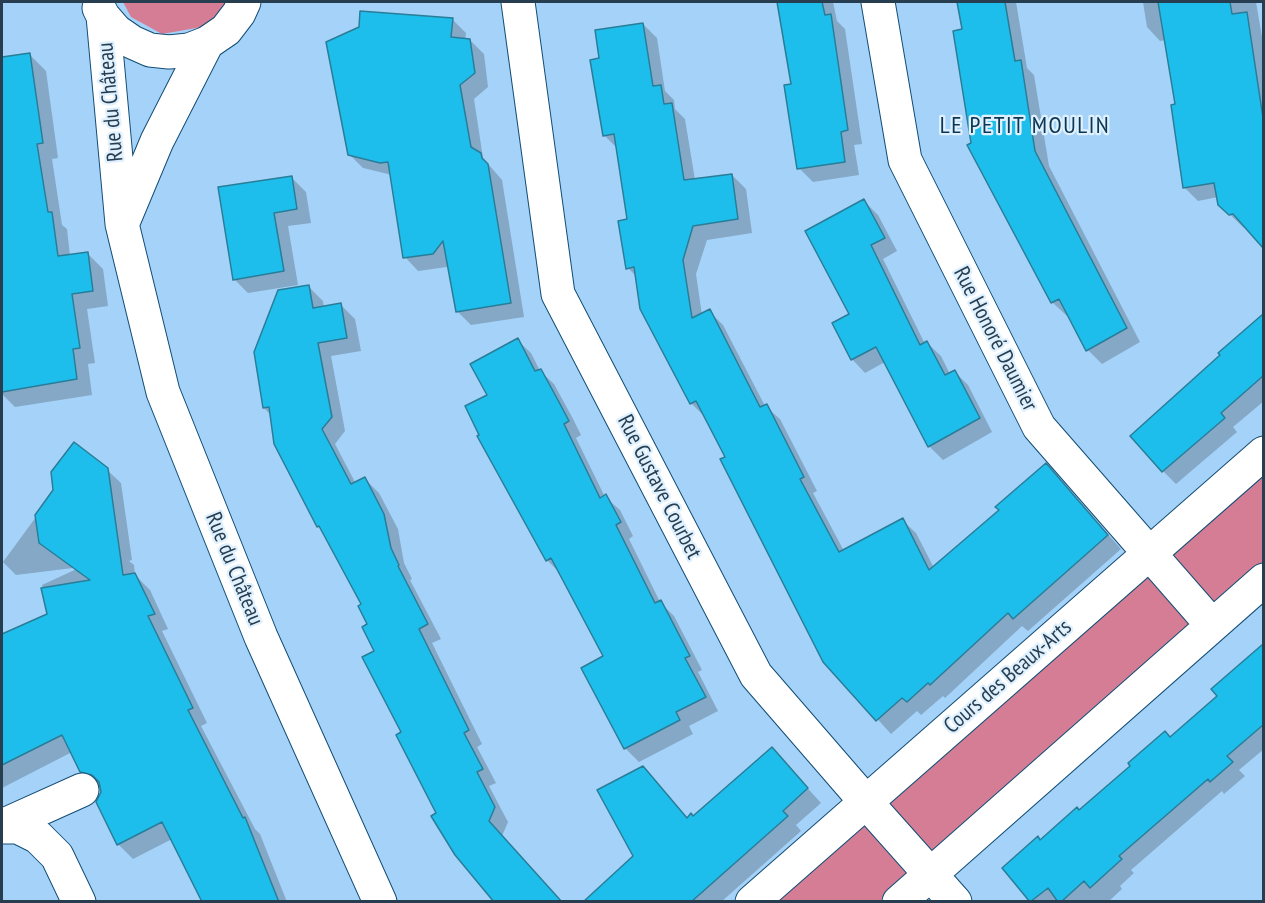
<!DOCTYPE html>
<html>
<head>
<meta charset="utf-8">
<style>
  body { margin:0 }
  #map { position:relative; width:1265px; height:903px; overflow:hidden; background:#a5d2f8; font-family:"PT Sans Narrow",sans-serif }
  canvas { display:block }
  .frame { position:absolute; inset:0; border:3px solid #273e51; pointer-events:none }
</style>
</head>
<body>
<div id="map">
<canvas width="1265" height="903"></canvas>
<div class="frame"></div>
</div>
<script>
const g = document.querySelector('canvas').getContext('2d');
g.lineJoin = 'round';
function paint(path, color) {
  g.fillStyle = color;
  g.fill(path, 'evenodd');
}
function shape(rows) {
  const path = new Path2D();
  for (const r of rows) {
    path.moveTo(r[0], r[1]);
    for (let i = 2; i < r.length; i += 2) path.lineTo(r[i], r[i + 1]);
  }
  return path;
}
function trace(path, color, width, dash) {
  g.strokeStyle = color;
  g.lineWidth = width;
  g.lineCap = dash ? 'butt' : 'round';
  g.setLineDash(dash || []);
  g.stroke(path);
}
function write(font, color, halo, rows, align = 'center') {
  g.font = font + ' "PT Sans Narrow",sans-serif';
  g.lineWidth = 4.5;
  g.setLineDash([]);
  g.textBaseline = 'middle';
  g.strokeStyle = halo;
  g.fillStyle = color;
  for (const [text, x, y, turn = 0] of rows) {
    g.save();
    g.translate(x, y);
    g.rotate((+turn || 0) * Math.PI / 180);
    g.textAlign = isNaN(turn) ? turn : align;
    if (halo) g.strokeText(text, 0, 0);
    g.fillText(text, 0, 0);
    g.restore();
  }
}
paint(shape([
  [123,2,226,2,223,11,202,27,162,34,131,17],
  [1263,453,1263,580,899,901,752,902]
]), '#d57d94');
paint(shape([
  [778,2,833,2,837,21,845,29,862,144,854,145,859,175,813,182,799,168,792,86],
  [959,2,1016,2,1027,68,1034,75,1049,166,1140,342,1102,364,1088,350,1069,315,1067,316,1053,303,969,145,972,144,963,31],
  [1143,2,1256,2,1264,49,1264,246,1247,227,1244,228,1219,204,1218,197,1198,201,1184,187,1177,105,1166,40,1160,41,1147,27],
  [452,19,466,33,465,40,470,40,484,54,488,87,474,99,483,158,502,180,524,317,471,325,457,311,449,265,447,267,418,271,405,257,392,175,363,168,349,154],
  [643,24,657,38,665,91,674,100,675,109,685,119,695,180,732,175,746,189,752,233,707,240,696,274,702,315,709,311,723,325,765,406,780,419,817,491,813,493,844,551,902,520,916,533,934,568,1059,479,1121,549,1028,631,1022,626,945,698,943,696,921,715,917,711,891,734,825,661,727,458,705,417,691,403,637,277,628,268,628,220,617,148,604,135,600,60],
  [30,55,46,71,58,158,52,159,62,225,67,229,70,256,87,253,103,269,108,306,87,309,95,363,88,364,92,395,15,407,2,394,2,58],
  [292,178,306,192,311,223,288,226,298,285,248,293,234,279],
  [864,201,878,215,897,251,883,259,925,344,927,343,941,356,950,374,954,371,968,385,992,432,943,460,929,446,885,362,865,373,852,359,851,315],
  [309,287,323,301,324,308,341,305,355,319,361,351,331,356,345,431,335,444,356,484,365,479,379,493,398,529,404,563,412,579,410,580,441,639,432,643,482,744,477,747,496,783,489,786,508,822,502,836,562,902,496,902,438,814,403,733,363,605,324,531,318,526,271,415,264,408],
  [1264,316,1264,401,1233,427,1237,432,1176,484,1163,471,1222,355,1220,353],
  [517,340,531,353,540,371,554,384,572,417,581,435,576,438,605,497,620,510,633,536,629,539,660,602,674,616,702,670,698,672,718,711,689,726,693,734,639,762,625,748,605,656,560,573,547,560,489,396],
  [107,470,121,483,132,560,129,561,134,565,135,575,150,590,168,629,162,631,207,723,201,726,255,829,260,834,287,902,199,902,202,899,172,839,133,859,118,844,101,787,97,786,82,771,72,752,2,788,2,635,49,615,42,585,81,567,16,575,3,562,55,491],
  [1264,645,1264,749,1239,770,1245,776,1224,794,1222,791,1131,870,1134,873,1120,886,1122,889,1108,902,1032,902,1004,868,1079,812,1171,738,1219,696,1213,690],
  [772,749,821,803,796,825,801,831,721,902,585,902,635,856,643,768,688,819,694,818]
]), '#0003');
const building = shape([
  [777,2,822,2,825,15,831,14,848,130,841,132,845,162,797,169,784,85,791,84,777,2],
  [957,2,1005,2,1015,61,1021,60,1035,151,1127,328,1086,351,1059,299,1051,303,967,145,971,143,953,31,962,29,957,2],
  [1158,2,1230,2,1232,14,1247,12,1263,118,1263,248,1233,214,1229,215,1218,205,1214,183,1183,188,1171,105,1175,104,1158,2],
  [360,11,453,18,451,37,470,39,475,73,460,85,471,147,481,153,482,158,488,164,511,303,456,312,443,241,433,254,403,258,388,162,380,163,348,155,326,42,359,27,360,11],
  [643,23,653,86,661,85,664,104,672,103,684,180,732,174,738,219,693,226,683,260,692,318,710,309,760,407,767,404,804,477,800,479,839,552,903,518,929,570,999,510,995,507,1046,463,1108,535,1013,619,1008,613,930,685,928,683,907,702,902,698,876,721,823,662,720,459,725,457,696,401,690,404,640,309,634,267,626,269,618,221,627,219,614,134,603,136,590,60,599,58,595,30,643,23],
  [30,53,43,143,37,144,48,212,52,212,58,256,88,252,93,291,72,294,80,348,73,349,77,379,2,392,2,57,30,53],
  [292,176,297,209,274,213,284,271,233,280,218,187,292,176],
  [864,199,885,238,871,245,920,345,927,341,945,375,955,370,980,418,928,447,876,347,851,360,832,323,849,314,805,231,864,199],
  [309,285,313,308,341,303,347,338,318,343,332,417,322,429,351,484,365,477,384,514,391,548,399,565,398,566,428,624,419,629,469,730,464,733,483,769,477,772,495,807,489,821,562,902,494,902,455,855,431,816,436,813,396,735,401,732,362,657,374,651,362,627,367,624,358,606,361,604,319,526,317,527,274,444,269,407,263,408,254,352,278,290,309,285],
  [1263,314,1263,376,1221,413,1225,418,1162,472,1130,436,1220,355,1218,353,1263,314],
  [518,338,535,371,541,369,559,402,569,421,564,424,600,498,606,494,621,522,616,525,655,603,661,600,690,656,685,658,706,697,676,712,680,720,624,749,581,668,603,656,551,558,546,561,477,436,479,435,465,406,487,395,470,364,518,338],
  [74,442,108,468,123,575,135,573,155,614,148,616,193,708,188,710,243,818,245,817,279,902,202,902,162,822,117,845,96,802,101,792,99,782,92,775,80,772,62,735,2,765,2,634,47,614,41,588,90,580,39,543,35,515,53,490,51,472,74,442],
  [1263,644,1263,725,1227,756,1233,762,1210,782,1208,779,1119,856,1122,859,1090,888,1084,881,1061,902,1058,902,1048,888,1030,902,1002,868,1038,836,1040,840,1077,807,1079,810,1130,766,1128,763,1165,731,1170,737,1217,696,1211,689,1263,644],
  [772,747,808,788,783,811,788,816,691,902,583,902,633,856,597,790,643,766,687,818,691,813,693,816,772,747]
]);
paint(building, '#1dbeec');
trace(building, '#297d98', 1.5);
const minor = shape([
  [518,2,558,294,756,675,866,802,955,902],
  [878,2,905,160,1039,427,1212,625],
  [2,826,82,790],
  [2,827,18,827,38,837,57,856,79,902],
  [752,902,1264,453],
  [899,902,1264,580]
]);
const tertiary = shape([
  [99,8,103,16,116,31,132,42,150,50,169,52,189,50,207,43,226,30,239,13,244,2],
  [103,16,122,224,163,392,261,637,380,902],
  [124,220,157,141,207,43]
]);
trace(minor, '#124d75', 35);
trace(tertiary, '#124d75', 35);
trace(minor, '#fff', 33);
trace(tertiary, '#fff', 33);
write('22px', '#273e51', '#dff0fe', [
  ["Rue du Château",111,102,-95],
  ["Rue Honoré Daumier",995,339,63],
  ["Rue Gustave Courbet",659,487,63],
  ["Rue du Château",234,569,68],
  ["Cours des Beaux-Arts",1008,677,-41]
]);
g.letterSpacing = '1.5px';
write('24px', '#0b3755', '#dff0fe', [
  ["LE PETIT MOULIN",1025,126]
]);
g.letterSpacing = '0px';
</script>
</body>
</html>
